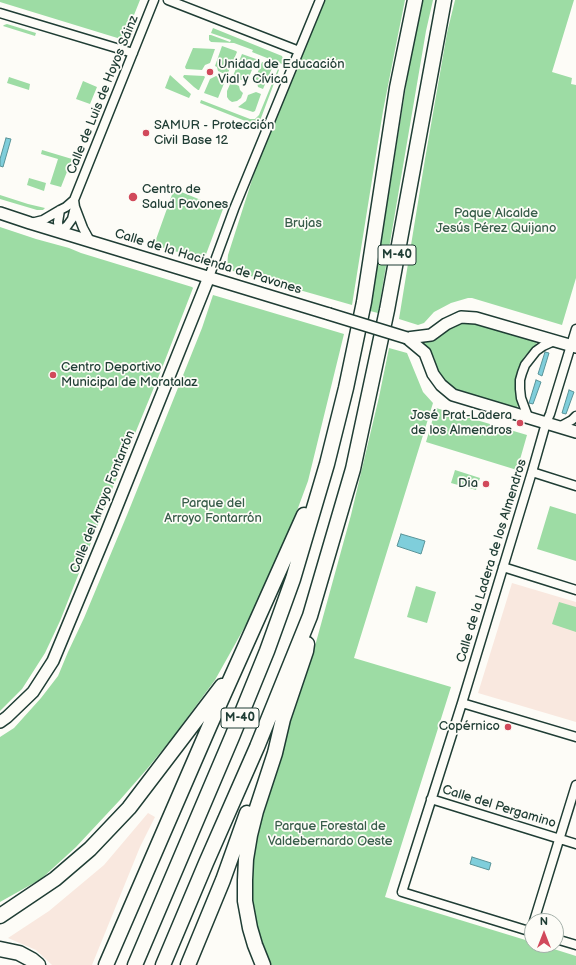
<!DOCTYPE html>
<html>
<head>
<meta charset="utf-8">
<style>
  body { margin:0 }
  #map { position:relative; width:576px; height:965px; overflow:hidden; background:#fdfcf7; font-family:"Balsamiq Sans",sans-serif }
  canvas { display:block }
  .north { position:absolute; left:524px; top:913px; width:40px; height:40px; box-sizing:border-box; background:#fdfcf7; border:1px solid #a4b0a9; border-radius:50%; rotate:0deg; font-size:11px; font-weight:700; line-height:16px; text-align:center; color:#1f3d34 }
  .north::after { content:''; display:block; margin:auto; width:14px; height:18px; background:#d1495b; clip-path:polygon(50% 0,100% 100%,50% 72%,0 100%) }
</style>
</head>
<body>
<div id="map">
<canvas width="576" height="965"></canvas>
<div class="north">N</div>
</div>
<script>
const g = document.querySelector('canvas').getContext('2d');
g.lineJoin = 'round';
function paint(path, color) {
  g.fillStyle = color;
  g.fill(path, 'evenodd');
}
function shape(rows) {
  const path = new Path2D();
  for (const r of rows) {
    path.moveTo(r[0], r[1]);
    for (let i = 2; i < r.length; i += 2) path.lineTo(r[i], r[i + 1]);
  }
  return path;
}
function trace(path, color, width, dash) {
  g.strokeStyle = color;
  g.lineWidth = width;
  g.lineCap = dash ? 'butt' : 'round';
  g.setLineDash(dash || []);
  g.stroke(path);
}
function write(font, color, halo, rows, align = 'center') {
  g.font = font + ' "Balsamiq Sans",sans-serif';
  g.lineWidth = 3.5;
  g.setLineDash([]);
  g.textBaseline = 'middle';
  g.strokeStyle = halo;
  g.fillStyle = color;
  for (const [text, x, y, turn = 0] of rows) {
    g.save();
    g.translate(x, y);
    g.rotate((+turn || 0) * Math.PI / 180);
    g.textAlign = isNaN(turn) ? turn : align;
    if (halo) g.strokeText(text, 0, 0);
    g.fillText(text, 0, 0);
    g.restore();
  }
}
paint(shape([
  [512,583,576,602,576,722,478,693],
  [148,813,155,817,140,847,92,965,52,965,36,950,8,938,49,911,104,865]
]), '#f9e8df');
paint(shape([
  [0,0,140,0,124,40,0,2],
  [322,0,405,0,394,55,383,111,352,305,233,271,227,266,228,255,259,158],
  [422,0,433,0,426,31,378,313,370,311,413,42],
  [455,0,574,0,552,72,572,78,571,84,576,85,576,278,562,325,472,298,468,298,451,303,434,312,424,323,418,325,399,319,425,159,447,33],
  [7,24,36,33,35,36,3,26,4,25],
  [213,28,282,56,283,59,282,64,252,52,253,50,234,43,211,42,209,40,209,35,211,35,230,42,231,40,211,33],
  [222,46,236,51,237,52,227,75,218,71,217,67,215,66],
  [193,48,215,49,210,63,205,65,202,70,186,69,185,67],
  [242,54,256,59,256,60,249,77,245,78,241,80,234,77,233,76],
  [262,62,273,66,263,89,258,87,257,82,255,79],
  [278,69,279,70,258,126,200,103,201,100,250,119,255,119,259,115],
  [170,75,191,94,189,98,165,88],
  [184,75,204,76,205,77,199,90,198,90,194,87,183,77],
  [216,76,225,81,218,98,204,93,210,79],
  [9,77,30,84,29,90,7,83],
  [83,81,97,87,90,104,76,99],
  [231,82,239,86,240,90,243,93,241,98,237,101,232,102,229,100,227,97,227,91],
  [256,92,261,94,255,111,253,112,238,107,246,101,248,95],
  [42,150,72,159,61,187,50,184,58,159,41,154],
  [29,178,46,183,44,191,27,185],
  [174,189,223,209,205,257,201,259,154,245],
  [0,195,28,204,45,208,43,210,37,210,0,199],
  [0,227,36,239,69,248,81,253,192,287,193,288,162,368,113,487,60,621,45,653,22,689,0,711],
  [213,295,344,334,308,481,285,543,257,605,215,680,173,737,147,769,119,801,76,847,41,879,0,902,0,737,14,728,41,698,58,676,68,652,84,618,127,515,202,328],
  [467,322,474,322,536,341,537,345,532,349,524,357,517,372,515,385,516,396,519,405,516,408,456,389,449,386,440,377,437,370,434,357,423,343,434,340,441,336,447,330,455,325],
  [389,348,407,353,423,392,433,403,354,658,451,687,385,897,532,942,532,945,541,945,576,956,576,965,271,965,257,927,253,909,251,886,251,860,262,810,315,646,351,515,379,397],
  [436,408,527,435,517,470,426,442],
  [455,470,480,478,476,490,451,483],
  [550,506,576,514,576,561,537,549],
  [416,586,436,592,427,623,407,617],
  [559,602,576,607,576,632,552,624]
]), '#9ddca4');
const water = shape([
  [6,138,11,139,3,167,0,166,0,159,6,138],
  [545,352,549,353,542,376,538,374,545,352],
  [536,380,541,382,533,404,529,403,536,380],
  [569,390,574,392,566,414,562,413,569,390],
  [401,534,425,541,421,554,397,546,401,534],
  [472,857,491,863,489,870,470,864,472,857]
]);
paint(water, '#7fcedb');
trace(water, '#599498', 1);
const street = shape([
  [168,0,299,51],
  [0,13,133,53],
  [75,207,83,228,90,241],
  [60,210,58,222,59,232,67,226,72,219,75,207,74,200],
  [31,223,43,220,60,210,66,207,74,200,154,0],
  [209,277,234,209,320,0],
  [528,417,521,398,520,389,520,380,522,373,525,365,536,351,543,346,554,341],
  [559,427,572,420,576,416],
  [532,472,576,486],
  [503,567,576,590],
  [462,703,576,737],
  [431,799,576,844],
  [534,921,576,785],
  [532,932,402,892,462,703,532,472,546,423,550,414,576,329],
  [556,939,576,945]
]);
const secondary = shape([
  [0,213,30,223,329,314],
  [407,338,425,353,433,374,441,385,453,395,576,432],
  [407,338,431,335,446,324,461,317,476,318,576,347],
  [0,722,7,717,33,692,53,661,107,531,209,277]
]);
const highway = shape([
  [0,916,55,879,90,849,129,808,222,686],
  [0,949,19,953,32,960,38,965],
  [106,965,210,725,304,515],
  [135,965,232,737,267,651,293,579,327,464,346,388,364,302,397,88,415,0],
  [163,965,206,863,257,747,310,616,353,469,387,310,444,0],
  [188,965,223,880,247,813],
  [263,965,255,945,250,928,245,901,245,880,246,859,250,835,256,811,275,753,283,719,306,651,307,644]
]);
trace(street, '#1f3d34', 11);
trace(secondary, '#1f3d34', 14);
trace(highway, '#1f3d34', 17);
trace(street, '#fdfcf7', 8);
trace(secondary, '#fdfcf7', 11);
trace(highway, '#fdfcf7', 14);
const secondaryBridge = shape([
  [329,314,407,338]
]);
trace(secondaryBridge, '#1f3d34', 14, []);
trace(secondaryBridge, '#fdfcf7', 11);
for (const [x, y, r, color] of [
  [210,72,4,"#d1495b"],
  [146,133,4,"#d1495b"],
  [133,197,5,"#d1495b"],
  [53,375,4,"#d1495b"],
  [520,423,4,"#d1495b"],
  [486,484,4,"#d1495b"],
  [508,727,4,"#d1495b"]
]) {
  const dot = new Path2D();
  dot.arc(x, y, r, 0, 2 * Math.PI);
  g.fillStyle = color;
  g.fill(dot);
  trace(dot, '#fdfcf7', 1.5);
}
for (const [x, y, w] of [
  [397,255,38],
  [240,718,38]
]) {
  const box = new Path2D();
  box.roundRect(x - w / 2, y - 10, w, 20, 3);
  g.fillStyle = '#fdfcf7';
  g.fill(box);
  trace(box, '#1f3d34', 1);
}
write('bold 12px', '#1f3d34', null, [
  ["M-40",397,255],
  ["M-40",240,718]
]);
write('13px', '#1f3d34', '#fdfcf7', [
  ["Unidad de Educación",218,65],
  ["Vial y Cívica",218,80],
  ["SAMUR - Protección",154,126],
  ["Civil Base 12",154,141],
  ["Centro de",142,190],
  ["Salud Pavones",142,205],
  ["Centro Deportivo",61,368],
  ["Municipal de Moratalaz",61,383],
  ["José Prat-Ladera",512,416,"right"],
  ["de los Almendros",512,431,"right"],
  ["Dia",478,484,"right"],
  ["Copérnico",500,727,"right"]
], 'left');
write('13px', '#1f3d34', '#fdfcf7', [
  ["Calle de Luis de Hoyos Sáinz",103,95,-68],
  ["Calle de la Hacienda de Pavones",208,262,17],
  ["Calle del Arroyo Fontarrón",103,502,-68],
  ["Calle de la Ladera de los Almendros",492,561,-73],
  ["Calle del Pergamino",499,807,17]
]);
write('13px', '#385d4a', '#fdfcf7', [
  ["Paque Alcalde",496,214],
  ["Jesús Pérez Quijano",496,229],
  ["Brujas",303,224],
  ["Parque del",213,504],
  ["Arroyo Fontarrón",213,519],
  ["Parque Forestal de",330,827],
  ["Valdebernardo Oeste",330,842]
]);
</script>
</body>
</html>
